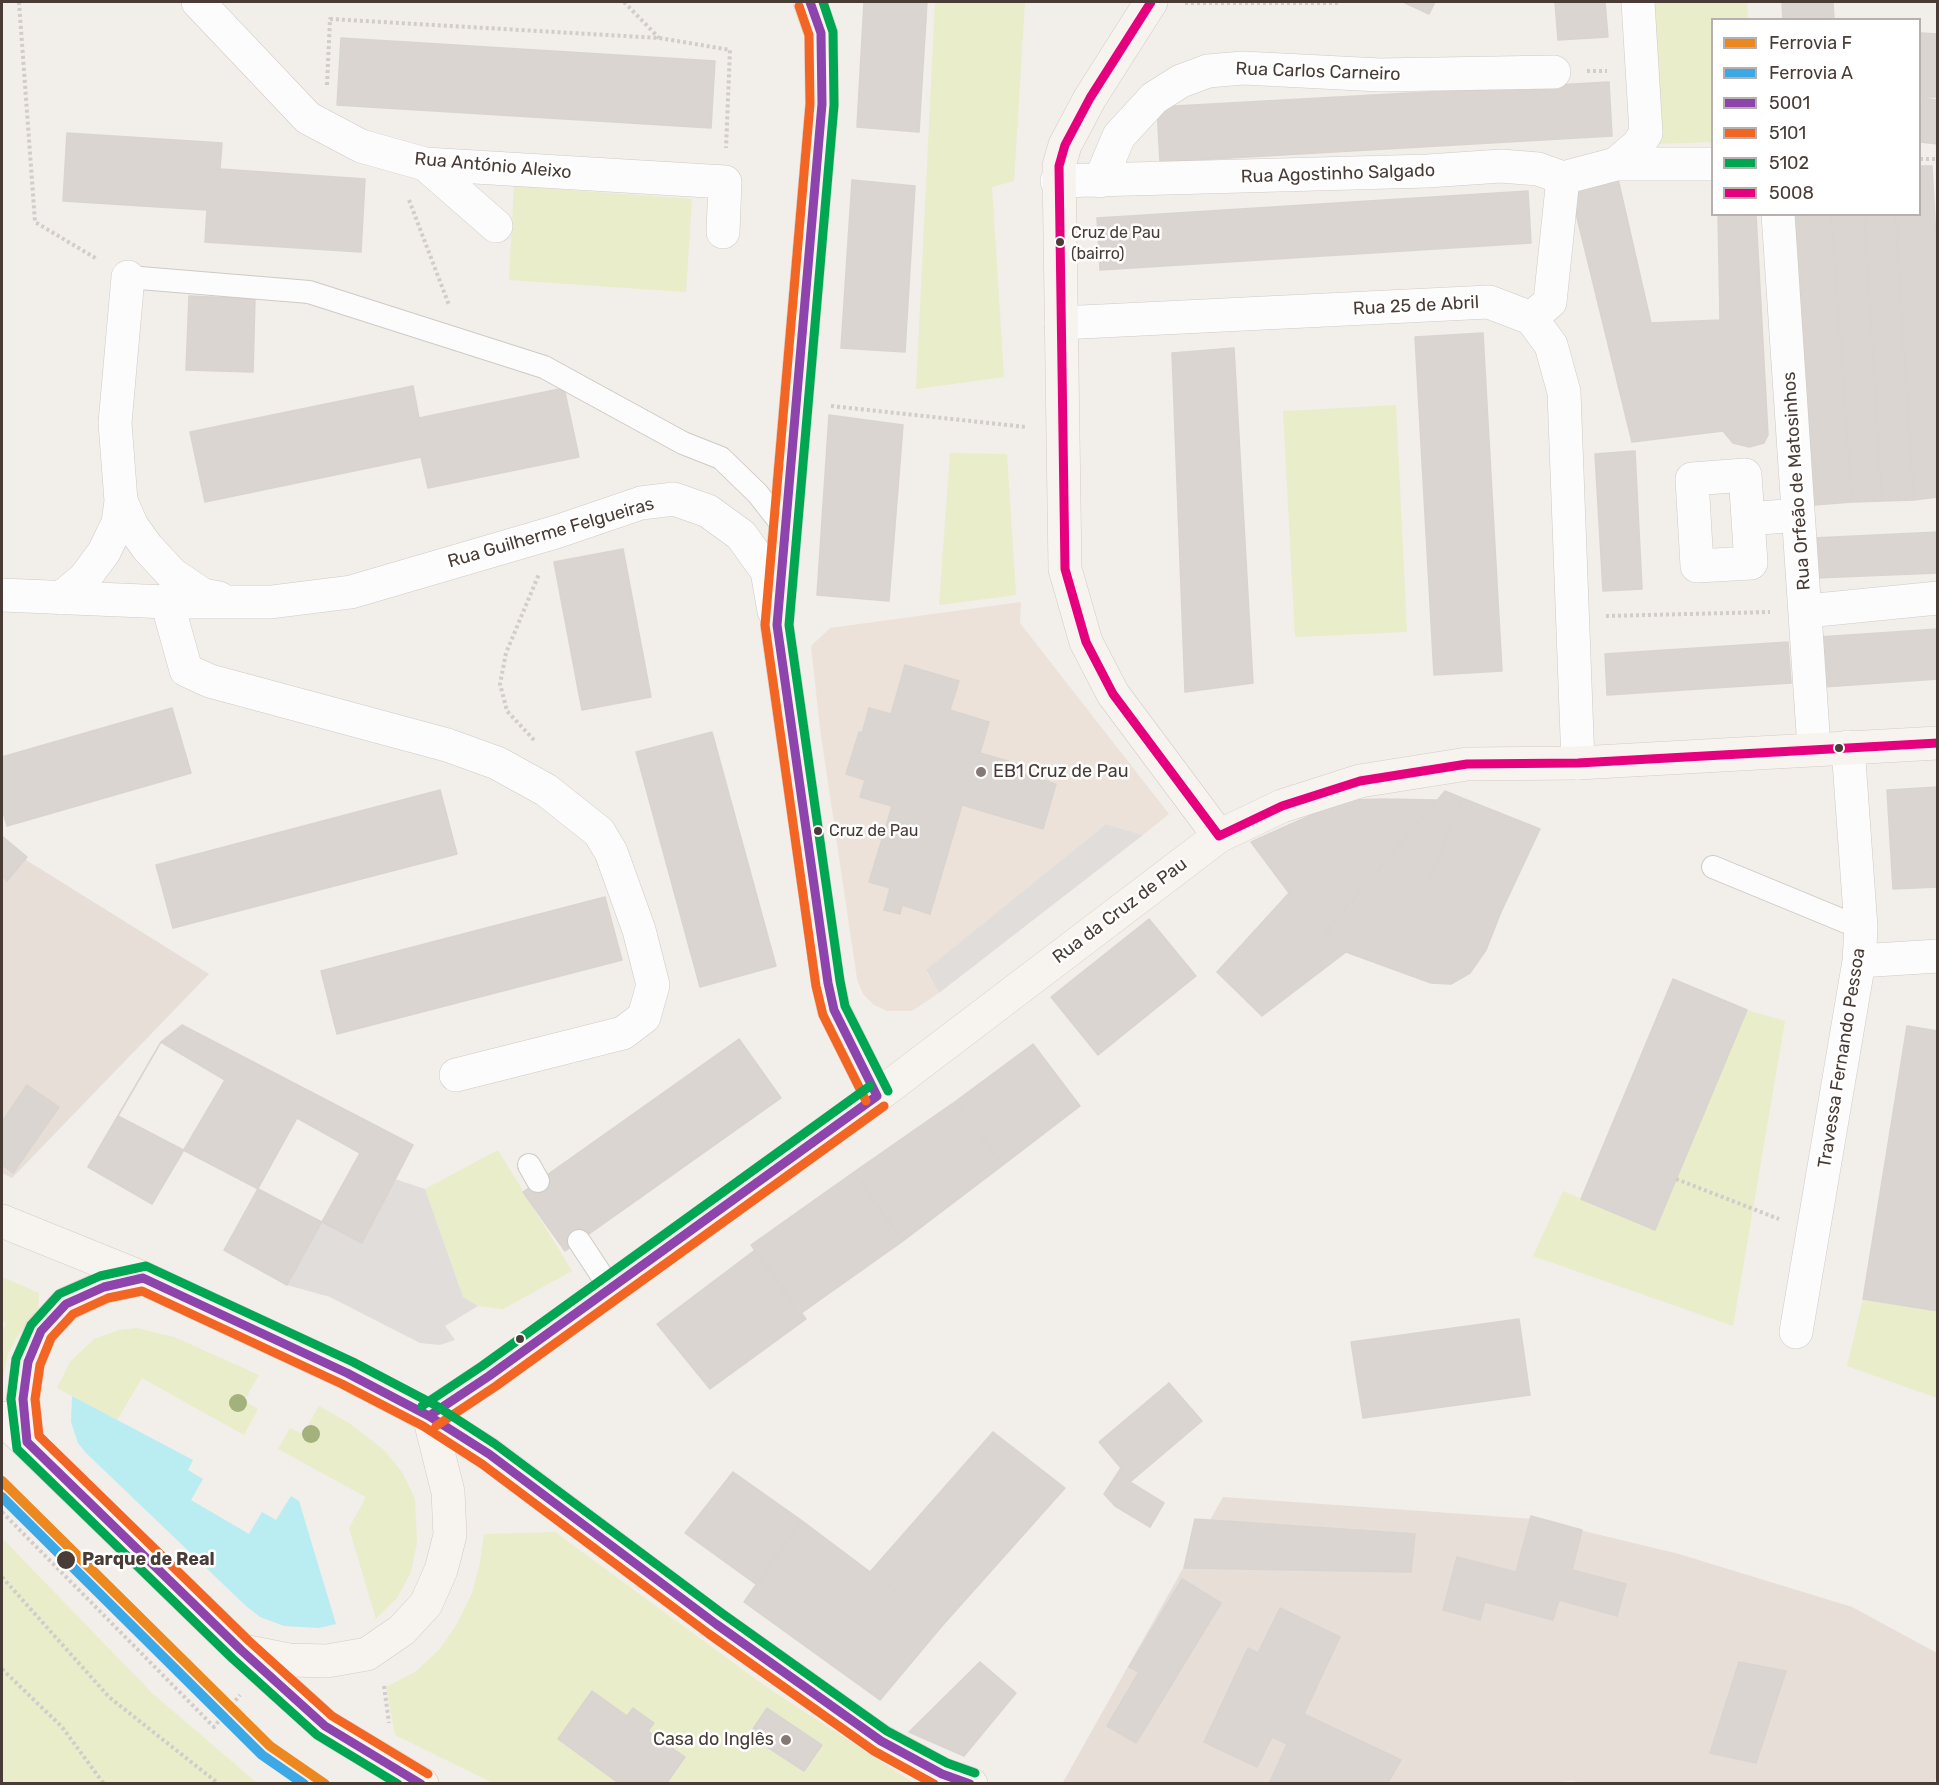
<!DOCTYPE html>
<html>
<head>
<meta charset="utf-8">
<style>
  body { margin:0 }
  #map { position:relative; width:1939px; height:1785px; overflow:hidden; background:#f2eeea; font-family:Rubik,sans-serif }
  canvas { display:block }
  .frame { position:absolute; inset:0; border:3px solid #493c36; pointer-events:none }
  .legend { position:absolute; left:1711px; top:18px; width:210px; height:198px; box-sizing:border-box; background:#fff; border:2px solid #b6b1af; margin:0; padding:8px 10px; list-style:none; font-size:18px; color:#493c36 }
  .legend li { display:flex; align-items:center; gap:12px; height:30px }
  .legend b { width:30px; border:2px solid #b6b1af }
</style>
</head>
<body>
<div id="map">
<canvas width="1939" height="1785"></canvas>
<div class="frame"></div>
<ul class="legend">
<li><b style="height:8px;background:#ed8720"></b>Ferrovia F</li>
<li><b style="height:8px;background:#3da8e6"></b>Ferrovia A</li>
<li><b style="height:8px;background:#8e44ad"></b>5001</li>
<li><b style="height:8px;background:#f26522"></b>5101</li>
<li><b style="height:8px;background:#00a651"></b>5102</li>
<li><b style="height:8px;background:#e5007d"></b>5008</li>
</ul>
</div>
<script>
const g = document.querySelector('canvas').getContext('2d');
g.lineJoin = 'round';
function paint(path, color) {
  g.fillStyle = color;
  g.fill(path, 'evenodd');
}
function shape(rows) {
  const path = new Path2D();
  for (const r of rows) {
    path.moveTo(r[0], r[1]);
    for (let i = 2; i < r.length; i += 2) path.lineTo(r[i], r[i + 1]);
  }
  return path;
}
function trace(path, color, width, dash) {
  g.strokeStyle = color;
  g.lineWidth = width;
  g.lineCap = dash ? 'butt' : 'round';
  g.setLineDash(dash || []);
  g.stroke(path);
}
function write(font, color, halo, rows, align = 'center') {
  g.font = font + ' Rubik,sans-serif';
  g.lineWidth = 5;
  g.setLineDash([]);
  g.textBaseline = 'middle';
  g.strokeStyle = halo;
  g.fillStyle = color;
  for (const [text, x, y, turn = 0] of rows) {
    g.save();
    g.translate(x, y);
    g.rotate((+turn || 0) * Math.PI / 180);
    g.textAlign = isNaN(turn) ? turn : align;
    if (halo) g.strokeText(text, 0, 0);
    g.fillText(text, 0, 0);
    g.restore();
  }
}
paint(shape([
  [2,845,209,974,12,1178,2,1173],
  [1223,1497,1534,1519,1679,1554,1852,1607,1937,1653,1938,1773,1934,1783,1594,1784,1571,1781,1536,1784,1062,1784]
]), '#e6ded7');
paint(shape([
  [1021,602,1020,623,1169,814,1143,835,1106,824,926,971,939,993,912,1011,887,1011,874,1005,863,994,857,979,820,729,811,646,830,628]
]), '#ede2d9');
paint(shape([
  [935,2,1025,2,1014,181,992,187,1004,377,916,389],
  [1650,2,1747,2,1748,19,1712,20,1712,142,1657,144],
  [514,186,692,199,686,292,509,280],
  [1396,405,1407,632,1295,637,1283,411],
  [950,453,1007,454,1016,595,939,605],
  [1747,1010,1785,1021,1733,1326,1533,1256,1563,1191,1655,1230],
  [498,1150,572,1271,503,1309,478,1306,463,1297,425,1189],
  [2,1277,39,1293,38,1309,17,1337,8,1354,2,1385,2,1330,6,1324,2,1320],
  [1863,1299,1937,1311,1937,1398,1847,1366],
  [137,1328,174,1337,259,1375,244,1401,258,1409,244,1435,142,1378,117,1420,57,1388,70,1362,94,1339,119,1330],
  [319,1406,349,1423,384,1450,402,1472,415,1499,417,1543,411,1572,397,1598,376,1619,349,1528,366,1497,278,1449,290,1428,303,1434],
  [555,1532,765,1686,914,1783,493,1783,395,1735,386,1687,415,1672,439,1650,457,1624,472,1593,480,1563,484,1534],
  [2,1538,152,1693,257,1783,2,1783]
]), '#e9edc9');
paint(shape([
  [1106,824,1143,835,939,993,926,970],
  [395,1179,425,1189,463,1297,478,1306,445,1326,455,1340,440,1345,420,1343,330,1297,287,1285,322,1223,362,1243]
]), '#e1ddda');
paint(shape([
  [72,1396,193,1460,188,1470,203,1479,191,1500,249,1534,262,1512,276,1520,291,1496,299,1501,336,1624,319,1628,284,1626,260,1617,246,1606,86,1453,78,1443,71,1422]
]), '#b9edf2');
const building = shape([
  [864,2,927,2,919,132,857,127,864,2],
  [1403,2,1435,2,1429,14,1403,2],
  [1555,2,1605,2,1608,37,1558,40,1555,2],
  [1782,2,1833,2,1834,20,1783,20,1782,2],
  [1920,33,1938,34,1938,97,1920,97,1920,33],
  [341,38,715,61,711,128,337,105,341,38],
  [1609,82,1612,136,1160,162,1157,107,1609,82],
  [1922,98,1938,100,1938,144,1920,142,1922,98],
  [67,133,222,143,220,169,365,179,361,252,205,242,207,210,63,201,67,133],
  [1920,166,1932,166,1938,274,1938,497,1914,500,1895,214,1920,214,1920,166],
  [1618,179,1651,323,1720,320,1718,214,1756,214,1768,435,1764,443,1749,447,1733,443,1723,431,1632,442,1571,193,1618,179],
  [852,180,915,186,905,352,841,348,852,180],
  [1528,191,1531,243,1100,270,1097,218,1528,191],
  [1793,214,1831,214,1852,502,1813,505,1793,214],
  [1831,214,1864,214,1882,501,1852,502,1831,214],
  [1864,214,1895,214,1914,500,1882,501,1864,214],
  [189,296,255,299,253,372,186,370,189,296],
  [1483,333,1502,671,1434,675,1415,337,1483,333],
  [1234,348,1253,683,1185,692,1172,353,1234,348],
  [413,386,419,418,564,388,579,457,428,488,421,457,205,502,190,432,413,386],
  [829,415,903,425,889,601,817,595,829,415],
  [1635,451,1642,589,1603,591,1595,454,1635,451],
  [1938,532,1938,573,1815,578,1813,538,1938,532],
  [623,549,651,697,582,710,554,562,623,549],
  [1938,629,1938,679,1823,687,1819,637,1938,629],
  [1788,642,1791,683,1607,695,1605,654,1788,642],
  [905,665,959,681,950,710,989,722,980,753,1025,766,1023,774,1056,784,1043,829,962,805,930,914,902,905,900,914,884,910,890,888,869,882,892,806,860,797,865,780,846,774,859,732,862,733,869,708,891,714,905,665],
  [172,708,191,773,7,826,2,808,2,757,172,708],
  [712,732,776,966,700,987,636,752,712,732],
  [1938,787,1938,887,1893,889,1887,790,1938,787],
  [440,790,457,854,173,928,156,865,440,790],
  [1445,791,1462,798,1429,881,1501,912,1486,950,1470,973,1451,984,1431,983,1346,952,1326,932,1445,791],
  [1462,798,1540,829,1501,912,1429,881,1462,798],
  [1388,799,1437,800,1326,932,1346,952,1262,1016,1217,972,1289,893,1251,842,1345,800,1388,799],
  [2,836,27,857,7,881,2,876,2,836],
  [605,897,622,960,337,1034,321,971,605,897],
  [1149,919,1196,976,1098,1055,1051,997,1149,919],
  [1673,979,1747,1010,1655,1230,1581,1199,1673,979],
  [182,1025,413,1145,362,1243,118,1116,161,1042,182,1025],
  [1907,1026,1938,1031,1938,1311,1863,1299,1907,1026],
  [739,1039,781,1098,565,1251,523,1192,739,1039],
  [161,1042,225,1080,152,1204,88,1167,161,1042],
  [1033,1044,1080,1106,1003,1165,956,1101,1033,1044],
  [27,1085,59,1107,13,1173,2,1165,2,1122,27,1085],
  [956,1101,1003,1165,903,1241,854,1172,956,1101],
  [297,1118,360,1153,287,1285,224,1250,297,1118],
  [854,1172,903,1241,800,1314,751,1245,854,1172],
  [755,1250,806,1319,710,1389,657,1324,755,1250],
  [1519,1319,1530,1395,1363,1418,1351,1342,1519,1319],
  [1169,1383,1202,1421,1130,1482,1164,1503,1150,1527,1115,1506,1104,1494,1121,1468,1099,1442,1169,1383],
  [993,1432,1065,1488,942,1626,870,1572,993,1432],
  [733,1472,801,1520,757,1585,685,1533,733,1472],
  [1531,1516,1582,1530,1572,1570,1626,1584,1617,1616,1559,1600,1553,1620,1485,1602,1480,1620,1443,1610,1457,1557,1516,1572,1531,1516],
  [1195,1519,1415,1534,1411,1572,1184,1568,1195,1519],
  [801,1520,942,1626,880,1700,744,1602,801,1520],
  [1182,1579,1221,1603,1136,1743,1107,1726,1139,1672,1129,1667,1182,1579],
  [1280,1608,1340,1637,1304,1714,1401,1760,1387,1784,1269,1784,1287,1744,1272,1737,1257,1767,1204,1742,1248,1648,1258,1653,1280,1608],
  [980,1662,1016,1693,964,1756,909,1732,980,1662],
  [1739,1662,1786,1671,1756,1763,1710,1753,1739,1662],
  [592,1691,627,1716,633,1708,654,1723,648,1731,685,1757,666,1784,620,1784,558,1739,592,1691],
  [767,1708,822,1745,804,1771,749,1735,767,1708]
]);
paint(building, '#dad5d1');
trace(building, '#dad4d0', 1.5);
const lane = shape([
  [128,277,309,292,544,367,683,443,721,458,758,494,786,530],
  [1713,867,1861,928],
  [529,1165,538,1181],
  [579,1241,610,1288]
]);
const street = shape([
  [198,2,308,118,361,146,425,164,725,182,723,232],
  [425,164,496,226],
  [1616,164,1638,145,1646,133,1638,2],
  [1057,181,1428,171,1501,166,1538,169,1563,178,1616,164,1712,164],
  [1100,181,1119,136,1154,98,1181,81,1208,71,1243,68,1380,75,1554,72],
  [1778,214,1814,748],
  [1531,318,1550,302,1563,178],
  [1061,323,1489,302,1531,318,1551,345,1564,392,1578,763],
  [121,501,115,423,128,277],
  [1748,519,1751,563,1697,566,1692,479,1745,475,1748,519,1798,515],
  [2,595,167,602,271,602,351,592,556,532,641,503,674,499,708,511,741,535,767,571,774,611],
  [61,598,84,579,104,552,118,523,121,501,132,526,147,547,172,574,203,595,219,598],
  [167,602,186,670,210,681,447,745,497,763,546,790,599,832,611,852,639,930,653,985,644,1017,623,1033,456,1075],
  [1807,611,1938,598],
  [1859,961,1938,956],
  [1796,1332,1859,961,1861,928,1848,747]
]);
const secondary = shape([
  [810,2,821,33,822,104,777,625,828,983,834,1010,877,1096],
  [1151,2,1090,98,1065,145,1059,166,1065,569,1086,642,1113,694,1219,836],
  [2,1221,143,1278,347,1373,429,1416,489,1454,716,1624,881,1741,942,1774,971,1784],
  [429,1416,489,1376,877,1096,1219,836,1282,806,1360,781,1467,764,1578,763,1938,743],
  [2,1418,241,1650,325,1726,422,1784],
  [27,1442,23,1399,28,1362,41,1331,66,1304,104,1287,143,1278],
  [243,1651,289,1660,327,1661,367,1654,402,1630,426,1604,441,1570,450,1535,448,1492,429,1416]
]);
trace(lane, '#cecac6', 24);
trace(street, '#cecac6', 34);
trace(secondary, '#d4cbc4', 34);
trace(shape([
  [19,2,35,222,97,259],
  [624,2,659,38],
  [1185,3,1338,3],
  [1587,71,1607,71],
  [327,85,330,19,659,38,730,50,726,148],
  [1920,159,1938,159],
  [409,200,449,305],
  [831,406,1026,427],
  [1606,616,1770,612],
  [534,740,507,711,500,684,506,653,539,574],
  [1676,1179,1779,1219],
  [2,1512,214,1727,240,1695],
  [2,1577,109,1697,219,1784],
  [2,1669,62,1727,104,1784],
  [384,1686,389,1723]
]), '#d2ccca', 4, [3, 3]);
trace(lane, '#fdfcfc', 22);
trace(street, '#fdfcfc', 33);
trace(secondary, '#f7f3ef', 33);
trace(shape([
  [810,2,821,33,822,104,777,625,828,983,834,1010,877,1096],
  [429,1416,489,1376,877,1096],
  [421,1784,325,1726,241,1650,27,1442,23,1399,28,1362,41,1331,66,1304,104,1287,143,1278,347,1373,429,1416,489,1454,716,1624,881,1741,942,1774,970,1784]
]), '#8e44ad', 9);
trace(shape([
  [799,6,809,35,810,104,765,625,816,986,823,1015,866,1101],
  [436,1426,496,1386,884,1106],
  [428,1774,332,1716,249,1641,39,1436,35,1399,40,1365,51,1338,73,1314,108,1298,142,1291,342,1384,423,1426,482,1464,709,1634,874,1751,934,1784]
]), '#f26522', 9);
trace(shape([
  [823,2,833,32,834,105,789,625,840,981,845,1006,888,1091],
  [422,1406,482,1366,870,1086],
  [398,1784,317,1735,233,1659,17,1449,11,1399,16,1359,31,1325,59,1294,100,1276,146,1266,353,1362,435,1405,495,1444,723,1614,887,1731,947,1763,975,1773]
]), '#00a651', 9);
trace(shape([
  [1151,2,1090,98,1065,145,1059,166,1065,569,1086,642,1113,694,1219,836,1282,806,1360,781,1467,764,1578,763,1938,743]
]), '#e5007d', 9);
trace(shape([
  [2,1481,270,1746,325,1784]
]), '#ed8720', 10);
trace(shape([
  [2,1497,262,1755,304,1784]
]), '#3da8e6', 10);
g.fillStyle = '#a3b17d';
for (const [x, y] of [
  [238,1403],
  [311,1434]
]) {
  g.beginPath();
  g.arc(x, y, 9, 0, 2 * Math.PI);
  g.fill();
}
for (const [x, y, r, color] of [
  [1060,242,5,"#493c36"],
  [1839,748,5,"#493c36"],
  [981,772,6,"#847a75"],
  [818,831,5,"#493c36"],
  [520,1339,5,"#493c36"],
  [66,1560,10,"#493c36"],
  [786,1740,6,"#847a75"]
]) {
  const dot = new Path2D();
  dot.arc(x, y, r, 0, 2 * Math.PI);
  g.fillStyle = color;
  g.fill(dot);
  trace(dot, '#fff', 2);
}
write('16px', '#493c36', '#fff', [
  ["Cruz de Pau",1071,233],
  ["(bairro)",1071,254],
  ["Cruz de Pau",829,831]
], 'left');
write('18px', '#493c36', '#fff', [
  ["Rua Carlos Carneiro",1318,72,2],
  ["Rua António Aleixo",493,166,5],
  ["Rua Agostinho Salgado",1338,174,-2],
  ["Rua 25 de Abril",1416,306,-3],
  ["Rua Orfeão de Matosinhos",1797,481,-94],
  ["Rua Guilherme Felgueiras",551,533,-16],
  ["Rua da Cruz de Pau",1120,911,-37],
  ["Travessa Fernando Pessoa",1842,1058,-81]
]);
write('18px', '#493c36', '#fff', [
  ["EB1 Cruz de Pau",993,772],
  ["Casa do Inglês",774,1740,"right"]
], 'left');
write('bold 18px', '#493c36', '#fff', [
  ["Parque de Real",82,1560]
], 'left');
</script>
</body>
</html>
